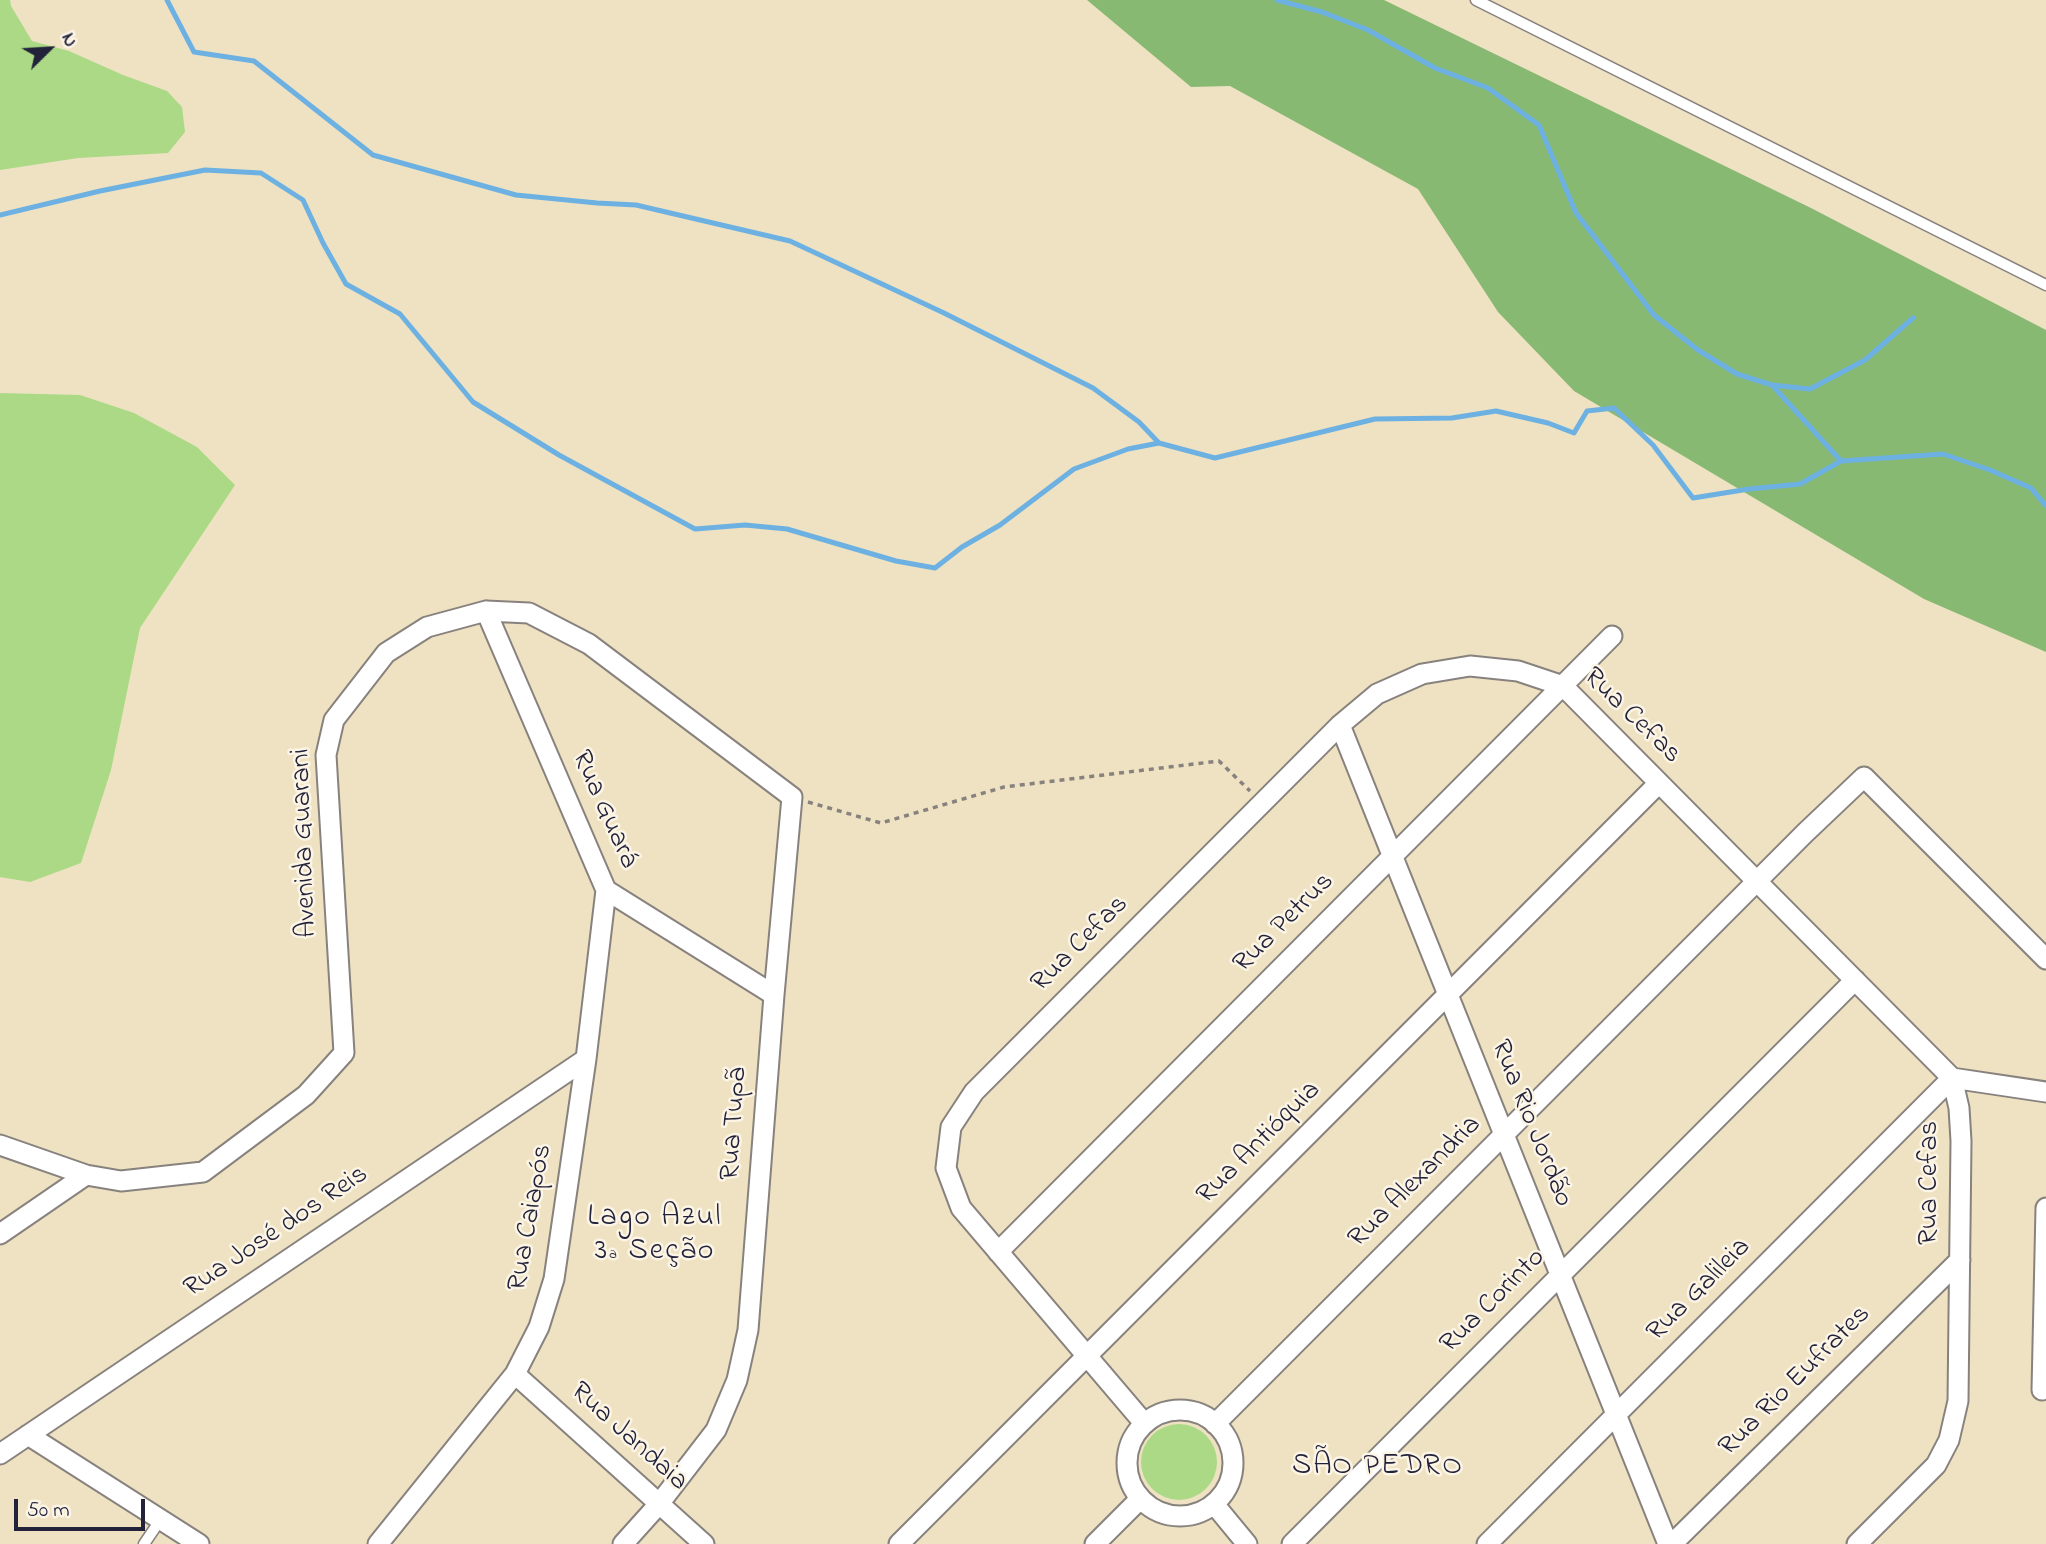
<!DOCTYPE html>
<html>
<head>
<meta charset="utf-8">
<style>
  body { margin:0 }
  #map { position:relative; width:2046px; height:1544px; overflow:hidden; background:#eee2c2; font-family:"Indie Flower",sans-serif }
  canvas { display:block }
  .north { position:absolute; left:14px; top:14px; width:70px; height:70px; -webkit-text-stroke:5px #fcf5e5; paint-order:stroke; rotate:66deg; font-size:19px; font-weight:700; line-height:28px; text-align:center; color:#22223b }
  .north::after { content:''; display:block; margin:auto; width:24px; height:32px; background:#22223b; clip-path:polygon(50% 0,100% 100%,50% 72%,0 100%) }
  .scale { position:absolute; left:14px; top:1499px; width:131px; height:32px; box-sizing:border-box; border:4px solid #22223b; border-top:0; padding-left:9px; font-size:21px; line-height:24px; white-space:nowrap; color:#22223b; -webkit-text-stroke:5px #fcf5e5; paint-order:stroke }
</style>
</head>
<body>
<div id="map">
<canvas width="2046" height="1544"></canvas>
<div class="north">N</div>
<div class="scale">50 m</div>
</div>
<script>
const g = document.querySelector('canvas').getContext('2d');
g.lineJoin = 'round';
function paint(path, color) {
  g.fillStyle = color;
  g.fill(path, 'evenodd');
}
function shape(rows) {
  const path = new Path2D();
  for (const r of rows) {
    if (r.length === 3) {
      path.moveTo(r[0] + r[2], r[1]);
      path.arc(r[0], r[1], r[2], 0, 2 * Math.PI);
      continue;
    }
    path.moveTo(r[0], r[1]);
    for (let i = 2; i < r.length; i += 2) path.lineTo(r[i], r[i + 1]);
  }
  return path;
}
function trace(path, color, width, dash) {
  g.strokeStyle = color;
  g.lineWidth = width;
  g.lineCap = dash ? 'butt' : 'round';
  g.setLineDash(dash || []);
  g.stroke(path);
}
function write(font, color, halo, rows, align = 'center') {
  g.font = font + ' "Indie Flower",sans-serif';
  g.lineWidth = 5;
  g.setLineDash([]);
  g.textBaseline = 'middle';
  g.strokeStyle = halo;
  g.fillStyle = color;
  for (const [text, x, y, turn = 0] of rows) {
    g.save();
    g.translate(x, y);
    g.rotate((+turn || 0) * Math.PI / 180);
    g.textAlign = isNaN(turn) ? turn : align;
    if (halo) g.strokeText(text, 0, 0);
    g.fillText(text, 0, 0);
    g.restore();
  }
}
paint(shape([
  [0,0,10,0,11,6,32,41,69,51,123,75,167,91,182,107,185,132,168,153,78,158,0,170],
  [0,393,80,395,134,413,197,447,235,485,140,628,111,770,81,863,30,882,0,877],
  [1179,1462,38]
]), '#abd986');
paint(shape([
  [1087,0,1384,0,1811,208,2046,330,2046,652,1924,599,1574,391,1498,312,1418,189,1230,86,1191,87]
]), '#88b973');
trace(shape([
  [167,0,194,52,254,61,373,155,516,195,597,203,636,205,790,241,944,313,1093,388,1139,422,1159,443],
  [1277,0,1322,12,1368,30,1435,68,1488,88,1539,125,1576,213,1654,315,1698,350,1737,374,1772,385,1841,461,1943,454,1990,470,2031,488,2046,506],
  [0,215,100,191,205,170,261,173,303,200,323,243,346,284,400,314,473,402,559,455,695,529,745,525,787,529,896,561,935,568,962,547,1000,525,1074,469,1128,449,1159,443,1215,458,1375,419,1452,418,1496,411,1548,423,1574,433,1587,411,1614,408,1653,445,1693,498,1749,489,1800,484,1841,461],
  [1772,385,1810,389,1865,360,1913,318]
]), '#6db1e2', 5);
const service = shape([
  [1476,0,2046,285],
  [144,1544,161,1519]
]);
const minor = shape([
  [486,611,606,890,774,995],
  [1340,725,1668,1544],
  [1952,1078,2046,1092],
  [0,1145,86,1175,121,1181,203,1172,306,1095,344,1053,326,755,334,720,386,653,427,627,486,611,529,613,589,644,792,797,774,995,748,1330,737,1380,716,1430,659,1504,623,1544],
  [0,1234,86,1175],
  [998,1252,1612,636],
  [515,1374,704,1544],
  [2042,1390,2046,1208],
  [1180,1463,53],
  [1144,1423,961,1208,946,1168,951,1127,974,1092,1340,725,1377,694,1422,674,1470,666,1518,671,1563,686,1952,1078,1959,1108,1961,1141,1958,1401,1949,1440,1936,1465,1857,1544],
  [1215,1424,1805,833,1864,777,2046,959],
  [28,1435,199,1544],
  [0,1454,586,1059],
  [1214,1504,1247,1544],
  [378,1544,515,1374,539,1327,554,1279,586,1059,606,890],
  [899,1544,1659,783],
  [1095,1544,1140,1499],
  [1292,1544,1855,980],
  [1487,1544,1952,1078],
  [1672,1544,1960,1260]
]);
trace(service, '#88827e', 13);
trace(minor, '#88827e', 23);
trace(shape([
  [808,802,881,823,1004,787,1219,761,1250,791]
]), '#88827e', 3.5, [5, 5]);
trace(service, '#fff', 10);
trace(minor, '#fff', 19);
write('28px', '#22223b', '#fcf5e5', [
  ["Rua Cefas",1631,717,44],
  ["Rua Guará",603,810,66],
  ["Avenida Guarani",306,843,-92],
  ["Rua Petrus",1285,924,-45],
  ["Rua Cefas",1081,945,-45],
  ["Rua Tupã",736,1124,-86],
  ["Rua Rio Jordão",1530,1124,68],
  ["Rua Antióquia",1260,1144,-45],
  ["Rua Alexandria",1416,1183,-45],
  ["Rua Cefas",1931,1183,-90],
  ["Rua Caiapós",532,1218,-80],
  ["Rua José dos Reis",277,1233,-34],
  ["Rua Galileia",1700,1291,-45],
  ["Rua Corinto",1494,1302,-45],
  ["Rua Rio Eufrates",1796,1382,-45],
  ["Rua Jandaia",628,1438,42]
]);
g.letterSpacing = '2px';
write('30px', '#22223b', '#fcf5e5', [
  ["Lago Azul",655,1219],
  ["3ª Seção",655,1253],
  ["SÃO PEDRO",1378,1468]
]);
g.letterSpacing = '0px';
</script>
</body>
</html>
